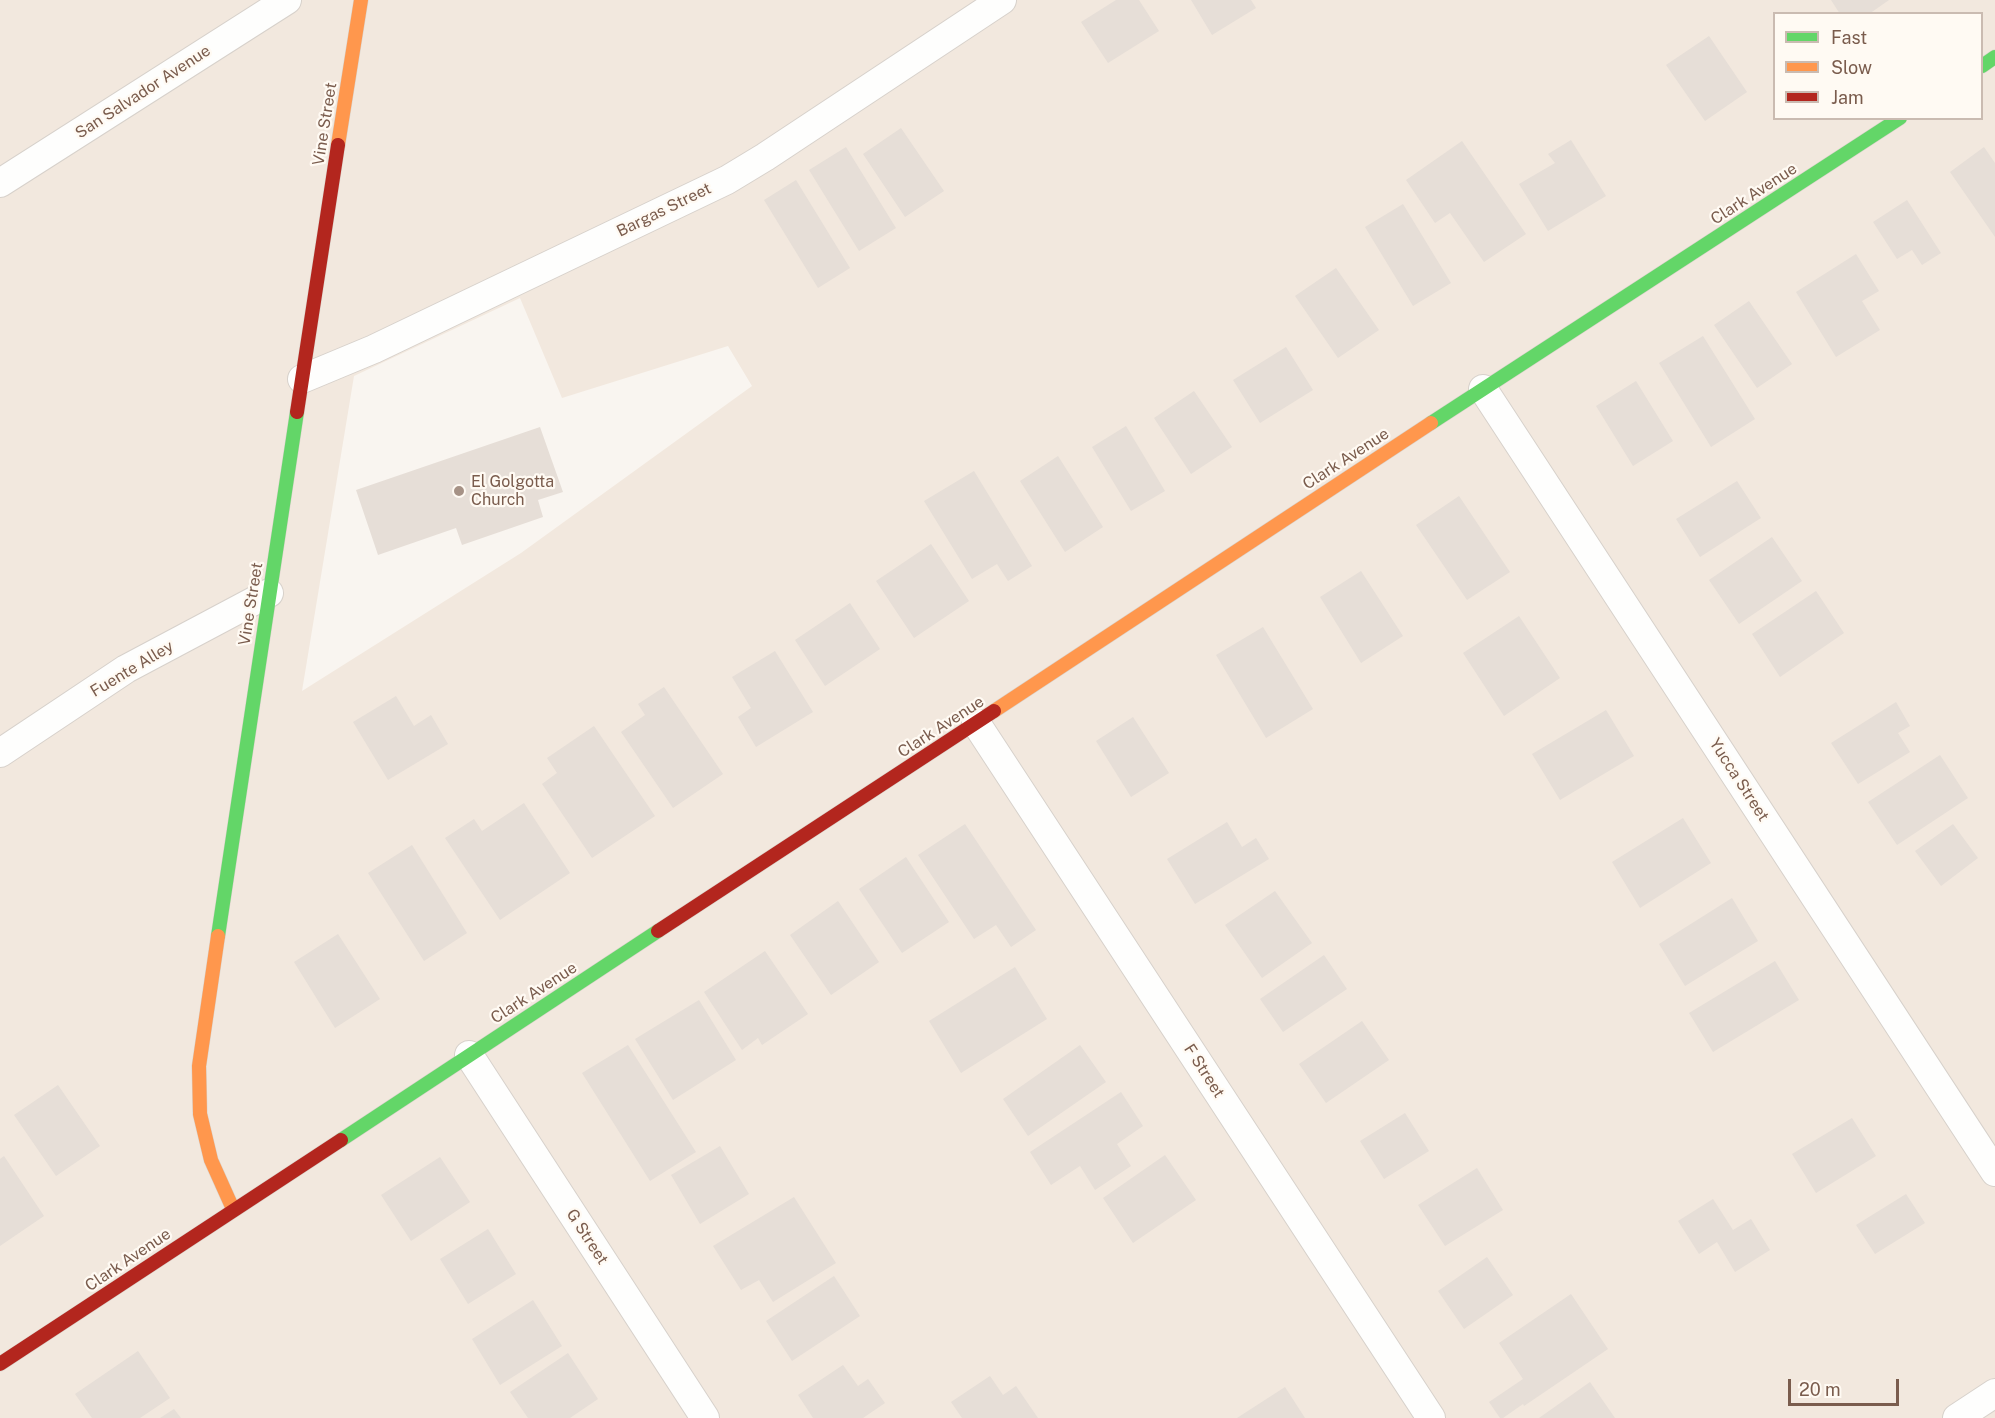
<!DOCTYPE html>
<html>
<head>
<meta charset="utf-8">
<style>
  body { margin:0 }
  #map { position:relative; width:1995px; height:1418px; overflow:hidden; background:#f9f5f0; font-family:"Public Sans",sans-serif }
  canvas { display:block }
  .legend { position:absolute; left:1773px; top:12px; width:210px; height:108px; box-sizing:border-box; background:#fffaf3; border:2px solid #cabbb1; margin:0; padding:8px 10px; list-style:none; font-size:18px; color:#7a5c4d }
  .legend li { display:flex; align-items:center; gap:12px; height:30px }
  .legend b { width:30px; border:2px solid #cabbb1 }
  .scale { position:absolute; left:1788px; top:1379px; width:111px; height:27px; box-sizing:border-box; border:3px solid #7a5c4d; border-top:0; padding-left:8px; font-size:18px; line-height:21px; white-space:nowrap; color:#7a5c4d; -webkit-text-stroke:4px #fffaf3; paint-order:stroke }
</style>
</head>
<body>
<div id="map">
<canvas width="1995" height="1418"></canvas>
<ul class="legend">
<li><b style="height:8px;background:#63d668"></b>Fast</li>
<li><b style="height:8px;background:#ff974d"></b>Slow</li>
<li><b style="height:8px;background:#b3261e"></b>Jam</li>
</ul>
<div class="scale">20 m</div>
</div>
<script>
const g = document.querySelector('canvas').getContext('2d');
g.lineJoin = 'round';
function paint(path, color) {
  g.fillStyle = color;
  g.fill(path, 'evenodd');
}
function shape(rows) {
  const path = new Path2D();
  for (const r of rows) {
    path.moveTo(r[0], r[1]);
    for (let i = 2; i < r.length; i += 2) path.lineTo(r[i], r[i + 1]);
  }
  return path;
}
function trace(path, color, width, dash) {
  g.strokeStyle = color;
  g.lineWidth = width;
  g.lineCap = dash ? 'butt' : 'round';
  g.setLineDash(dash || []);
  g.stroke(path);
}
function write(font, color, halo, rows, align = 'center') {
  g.font = font + ' "Public Sans",sans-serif';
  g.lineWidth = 4.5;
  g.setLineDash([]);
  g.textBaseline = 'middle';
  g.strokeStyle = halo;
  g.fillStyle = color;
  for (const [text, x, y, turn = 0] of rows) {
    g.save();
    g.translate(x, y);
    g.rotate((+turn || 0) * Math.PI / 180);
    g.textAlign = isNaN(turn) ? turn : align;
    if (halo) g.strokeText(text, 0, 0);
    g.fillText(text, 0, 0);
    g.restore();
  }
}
paint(shape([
  [0,0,1995,0,1995,1418,0,1418],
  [1774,14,1982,14,1982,118,1774,118],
  [520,298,562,398,728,346,752,386,521,553,302,691,354,376]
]), '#f2e8de');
paint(shape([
  [1116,0,1139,0,1159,31,1108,63,1081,22],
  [1191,0,1251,0,1256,8,1212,35],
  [1831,0,1889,0,1869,14,1840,14],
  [1709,36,1747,92,1705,121,1666,65],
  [901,128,944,191,905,217,863,154],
  [1571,140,1606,196,1548,231,1519,184,1555,163,1548,154],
  [1462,141,1526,234,1484,262,1450,213,1435,223,1406,180],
  [846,147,896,228,859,251,809,170],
  [1984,147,1995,163,1995,237,1950,172],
  [796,180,850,268,818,288,764,200],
  [1907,200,1941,253,1922,265,1912,250,1897,259,1873,222],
  [1403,204,1451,283,1413,306,1365,227],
  [1856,254,1879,291,1862,301,1880,330,1836,357,1796,292],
  [1336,268,1379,330,1338,358,1295,296],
  [1749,301,1792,364,1757,388,1714,325],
  [1703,336,1755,419,1711,447,1659,363],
  [1286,347,1313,390,1260,423,1233,380],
  [1636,381,1673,441,1633,466,1596,406],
  [1194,391,1232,447,1191,474,1154,418],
  [1126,426,1165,491,1131,511,1092,447],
  [540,427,563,492,538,500,543,517,462,545,456,528,378,555,356,490],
  [1058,456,1103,527,1065,552,1020,481],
  [974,471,1032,566,1008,581,997,564,972,579,924,501],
  [1737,481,1761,518,1700,557,1676,519],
  [1459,496,1510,572,1467,600,1416,525],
  [1772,537,1802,581,1739,624,1709,580],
  [931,544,969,601,914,638,876,581],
  [1361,571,1403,636,1361,663,1320,597],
  [1816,591,1844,633,1780,677,1752,634],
  [850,603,880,649,825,686,795,640],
  [1519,616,1560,678,1504,716,1463,653],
  [1263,627,1313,709,1266,738,1216,655],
  [775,651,813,712,756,747,738,717,751,708,732,677],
  [664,687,723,774,673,808,621,732,645,715,638,704],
  [396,696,414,726,431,715,448,744,388,780,353,722],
  [1896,702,1910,726,1898,733,1910,752,1858,784,1831,743],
  [1606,710,1634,756,1560,800,1532,754],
  [1133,717,1169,773,1131,797,1096,741],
  [594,726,655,816,592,858,542,784,557,773,547,758],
  [1940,755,1968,798,1897,845,1868,802],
  [524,803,570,873,500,920,445,838,474,819,482,831],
  [1683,818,1711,863,1640,908,1612,862],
  [1227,822,1242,847,1256,838,1269,859,1195,904,1167,859],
  [965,824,1036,930,1011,947,996,925,974,939,918,855],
  [1953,824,1978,858,1941,886,1915,851],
  [412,845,467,933,424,961,368,873],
  [906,857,949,922,902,953,859,889],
  [1275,891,1312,943,1262,978,1225,925],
  [1732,898,1758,941,1685,986,1659,944],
  [838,901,879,962,831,995,790,935],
  [338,934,380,999,335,1028,294,962],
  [765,951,808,1014,762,1045,758,1038,742,1050,704,992],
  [1324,955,1347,989,1283,1032,1260,999],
  [1775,961,1799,1000,1713,1052,1689,1013],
  [1015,967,1047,1019,961,1073,929,1021],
  [699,1000,736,1060,673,1100,635,1039],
  [1362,1021,1389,1060,1326,1103,1299,1064],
  [628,1045,696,1152,650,1181,582,1073],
  [1080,1045,1106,1082,1028,1136,1003,1099],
  [58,1085,100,1146,56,1176,14,1115],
  [1121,1092,1143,1126,1117,1144,1131,1166,1095,1190,1080,1166,1051,1185,1030,1152],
  [1405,1113,1429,1151,1384,1179,1360,1141],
  [1852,1118,1876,1156,1816,1193,1792,1154],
  [720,1146,749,1194,700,1224,671,1175],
  [1165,1155,1196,1200,1133,1243,1103,1198],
  [4,1156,44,1216,0,1246,0,1159],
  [440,1157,470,1202,411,1241,381,1195],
  [1477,1168,1503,1210,1445,1246,1418,1205],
  [1906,1194,1925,1223,1875,1254,1856,1225],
  [794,1197,836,1263,773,1302,759,1280,741,1290,713,1246],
  [1713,1199,1733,1230,1751,1219,1770,1250,1735,1272,1717,1242,1699,1254,1678,1221],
  [488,1229,516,1274,468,1304,440,1259],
  [1487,1257,1513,1295,1464,1329,1438,1291],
  [834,1276,860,1316,792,1361,766,1321],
  [1571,1294,1608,1349,1524,1406,1523,1404,1503,1418,1500,1418,1489,1402,1523,1379,1499,1343],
  [533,1300,562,1346,500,1385,472,1339],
  [138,1351,170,1398,140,1418,92,1418,75,1394],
  [568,1353,598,1399,570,1418,528,1418,510,1392],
  [843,1365,858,1386,868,1379,885,1403,863,1418,813,1418,798,1395],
  [990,1376,1003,1395,1016,1386,1038,1418,962,1418,951,1402],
  [1590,1382,1615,1418,1539,1418],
  [1285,1387,1305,1418,1237,1418],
  [174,1409,181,1418,160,1418]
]), '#e6ded7');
const street = shape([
  [0,183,287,0],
  [302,379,374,349,727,180,765,157,1002,0],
  [1483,389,1995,1172],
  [976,723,1431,1418],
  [0,753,126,669,269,593],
  [469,1055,705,1418],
  [1957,1418,1995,1393]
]);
const fast = shape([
  [1982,66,1995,57],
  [1431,423,1900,118],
  [218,936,297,412],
  [341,1140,658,931]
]);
const slow = shape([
  [338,145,361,0],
  [994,711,1431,423],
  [218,936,199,1066,200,1114,211,1160,233,1209]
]);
const jam = shape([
  [297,412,338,145],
  [658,931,994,711],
  [0,1364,341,1140]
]);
trace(street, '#d7d1cb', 30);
trace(fast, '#d9d2cb', 15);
trace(slow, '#d9d2cb', 15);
trace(jam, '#d9d2cb', 15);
trace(street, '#fefefd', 28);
trace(fast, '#63d668', 14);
trace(slow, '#ff974d', 14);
trace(jam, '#b3261e', 14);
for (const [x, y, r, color] of [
  [459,491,6,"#a69286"]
]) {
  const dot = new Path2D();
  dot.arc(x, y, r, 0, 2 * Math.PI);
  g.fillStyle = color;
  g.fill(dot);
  trace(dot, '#fffaf3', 2);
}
write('16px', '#7a5c4d', '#fffaf3', [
  ["San Salvador Avenue",143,92,-33],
  ["Vine Street",325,124,-81],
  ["Clark Avenue",1754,194,-33],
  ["Bargas Street",664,210,-26],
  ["Clark Avenue",1346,459,-33],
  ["Vine Street",251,604,-81],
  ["Fuente Alley",132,669,-31],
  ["Clark Avenue",941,727,-33],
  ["Yucca Street",1739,780,57],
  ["Clark Avenue",534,993,-33],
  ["F Street",1204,1071,57],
  ["G Street",587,1237,57],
  ["Clark Avenue",128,1260,-34]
]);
write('16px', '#7a5c4d', '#fffaf3', [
  ["El Golgotta",471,482],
  ["Church",471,500]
], 'left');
</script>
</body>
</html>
